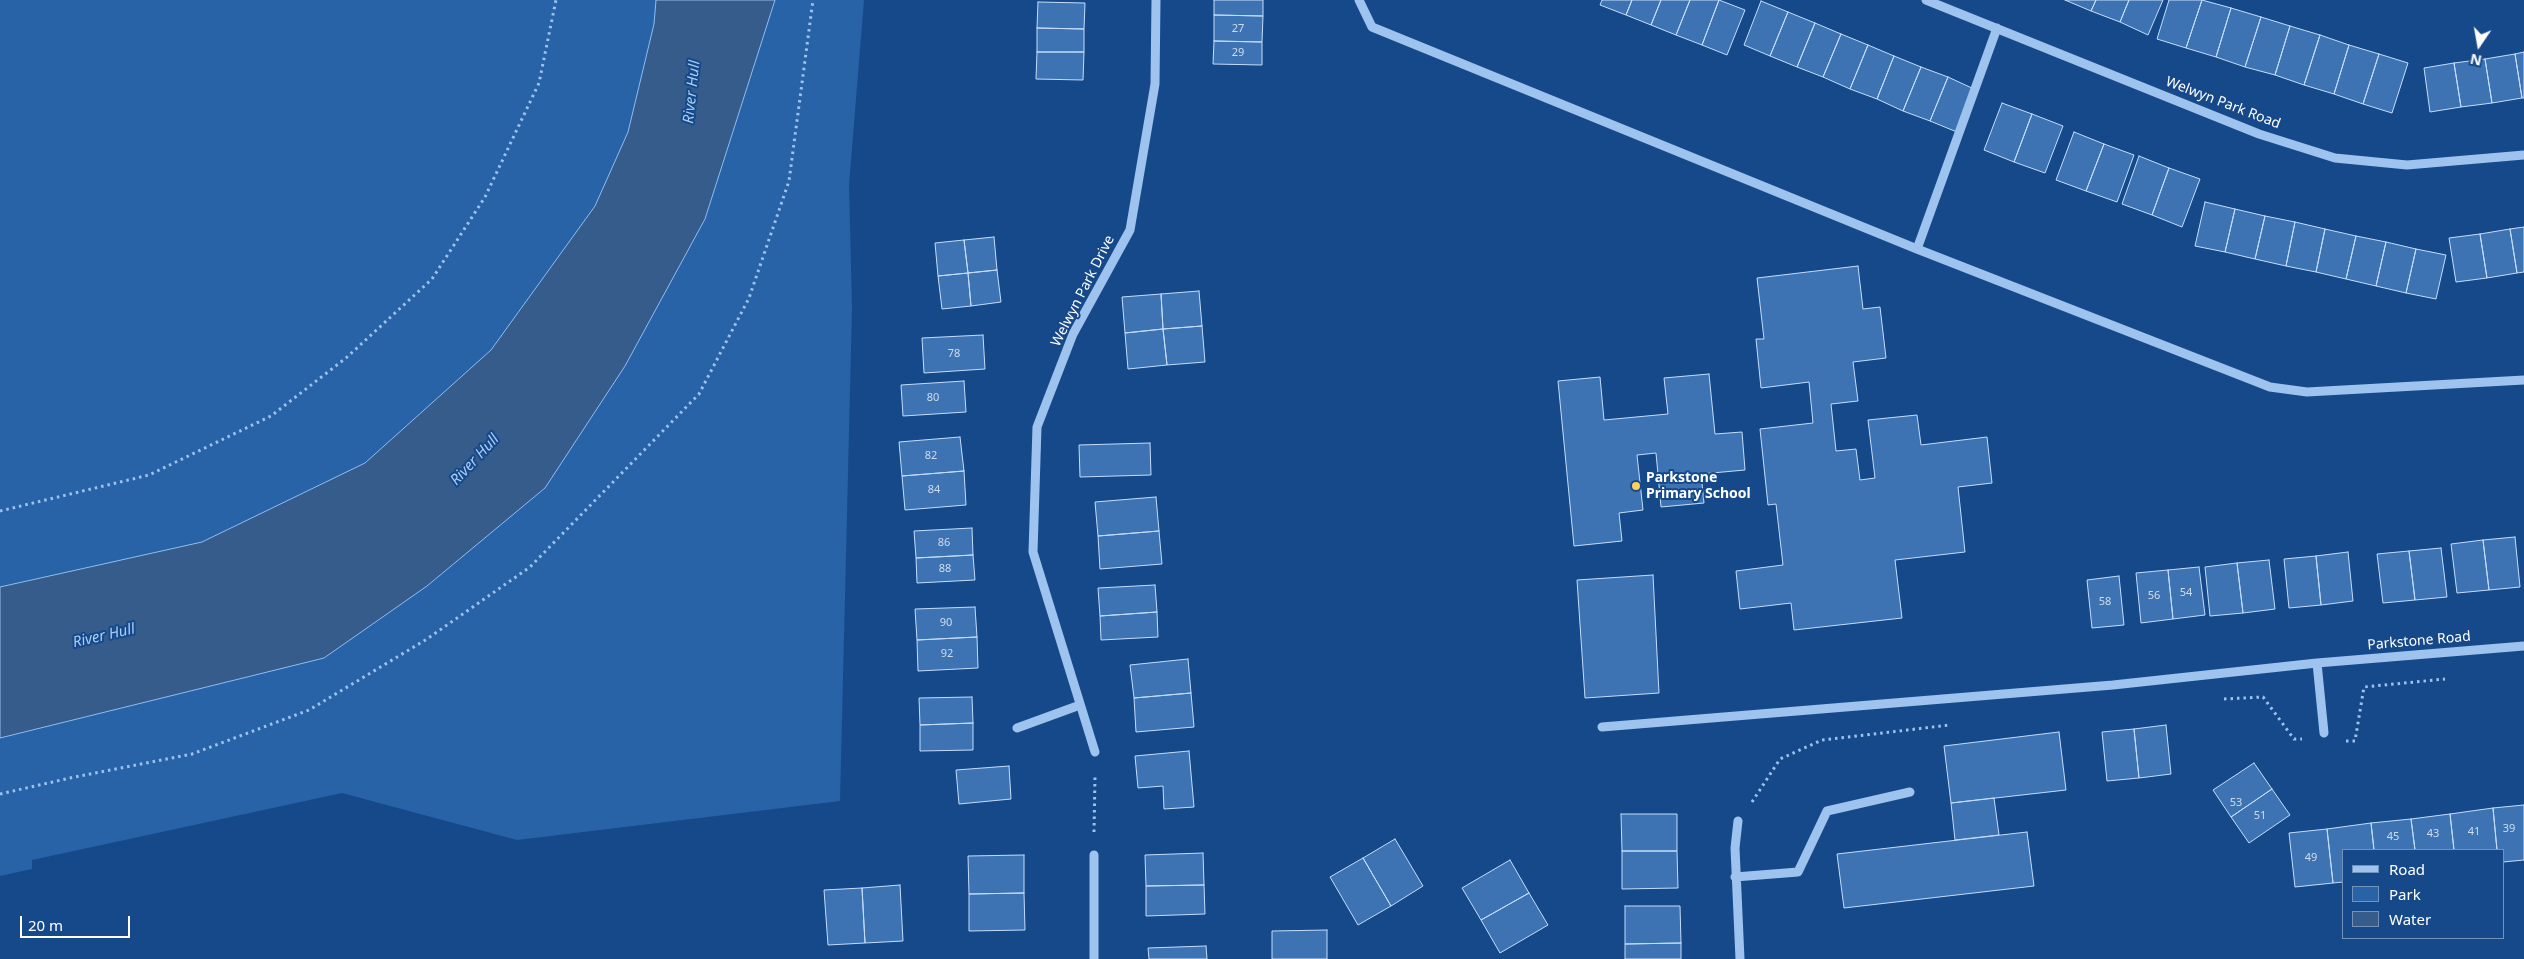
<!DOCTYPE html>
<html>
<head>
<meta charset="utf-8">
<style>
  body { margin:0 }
  #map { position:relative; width:2524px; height:959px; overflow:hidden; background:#16498a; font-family:"Noto Sans",sans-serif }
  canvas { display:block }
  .legend { position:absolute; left:2342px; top:849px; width:162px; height:90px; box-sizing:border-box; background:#16498a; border:1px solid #7392b9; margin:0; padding:6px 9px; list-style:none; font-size:15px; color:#fff }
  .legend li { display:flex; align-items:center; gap:10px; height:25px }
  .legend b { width:25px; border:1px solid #7392b9 }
  .north { position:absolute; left:2454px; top:20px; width:50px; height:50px; -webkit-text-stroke:4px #16498a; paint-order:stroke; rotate:192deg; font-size:14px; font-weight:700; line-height:20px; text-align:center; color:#fff }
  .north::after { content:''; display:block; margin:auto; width:18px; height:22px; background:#fff; clip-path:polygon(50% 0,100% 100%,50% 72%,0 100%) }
  .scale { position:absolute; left:20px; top:916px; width:110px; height:22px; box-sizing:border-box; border:2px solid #fff; border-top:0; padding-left:6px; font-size:15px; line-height:18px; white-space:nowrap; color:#fff; -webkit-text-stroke:4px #16498a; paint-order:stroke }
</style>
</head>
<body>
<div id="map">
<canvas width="2524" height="959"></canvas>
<ul class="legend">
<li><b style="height:6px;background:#9ec3ef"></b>Road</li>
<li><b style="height:14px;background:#2863a8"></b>Park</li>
<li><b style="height:14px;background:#365c8c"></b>Water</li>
</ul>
<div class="north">N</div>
<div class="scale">20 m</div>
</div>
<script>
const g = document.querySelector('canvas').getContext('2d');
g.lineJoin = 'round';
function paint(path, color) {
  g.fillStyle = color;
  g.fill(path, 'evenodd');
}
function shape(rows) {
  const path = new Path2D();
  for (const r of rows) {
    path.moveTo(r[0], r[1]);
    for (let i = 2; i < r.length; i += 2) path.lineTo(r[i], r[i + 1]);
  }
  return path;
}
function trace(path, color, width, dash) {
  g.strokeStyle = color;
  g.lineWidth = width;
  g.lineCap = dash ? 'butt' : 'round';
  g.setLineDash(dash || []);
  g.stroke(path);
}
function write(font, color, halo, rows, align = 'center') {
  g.font = font + ' "Noto Sans",sans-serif';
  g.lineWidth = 4;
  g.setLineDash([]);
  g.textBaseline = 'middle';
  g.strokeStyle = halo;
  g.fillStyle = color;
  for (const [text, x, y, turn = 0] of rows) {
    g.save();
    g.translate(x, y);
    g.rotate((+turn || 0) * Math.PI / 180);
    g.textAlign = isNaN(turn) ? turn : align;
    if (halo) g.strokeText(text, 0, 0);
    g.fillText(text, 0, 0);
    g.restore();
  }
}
paint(shape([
  [0,0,656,0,654,24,628,132,595,206,491,350,365,463,202,542,0,587],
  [775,0,864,0,849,185,852,308,840,801,517,840,342,793,32,860,32,869,0,876,0,738,324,658,427,586,545,488,625,366,705,219]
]), '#2863a8');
const water = shape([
  [656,0,775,0,705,219,625,366,545,488,427,586,324,658,0,738,0,587,202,542,365,463,491,350,595,206,628,132,654,24,656,0]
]);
paint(water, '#365c8c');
trace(water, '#90bef2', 1);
const building = shape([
  [1214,0,1263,0,1263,16,1214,15,1214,0],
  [1602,0,1632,0,1626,15,1600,5,1602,0],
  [1632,0,1661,0,1651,25,1626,15,1632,0],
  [1661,0,1690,0,1676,35,1651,25,1661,0],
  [1690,0,1719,0,1702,45,1676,35,1690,0],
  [1719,0,1745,10,1727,55,1702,45,1719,0],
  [2065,0,2096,0,2091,11,2065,0],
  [2096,0,2129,0,2120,22,2091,11,2096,0],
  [2129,0,2163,0,2148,35,2120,22,2129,0],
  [2169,0,2202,0,2186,48,2157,39,2169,0],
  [2202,0,2231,8,2216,57,2186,48,2202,0],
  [1761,1,1788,12,1770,56,1744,45,1761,1],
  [1038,2,1085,3,1084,29,1037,28,1038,2],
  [2231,8,2261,17,2245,67,2216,57,2231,8],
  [1788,12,1815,23,1797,67,1770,56,1788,12],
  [1214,15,1263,16,1262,42,1214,41,1214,15],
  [2261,17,2290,26,2275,75,2245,67,2261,17],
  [1815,23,1841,34,1823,77,1797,67,1815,23],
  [2290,26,2320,35,2304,85,2275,75,2290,26],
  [1037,28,1084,29,1084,52,1037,52,1037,28],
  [1841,34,1868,45,1850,89,1823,77,1841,34],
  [2320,35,2349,45,2334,94,2304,85,2320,35],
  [1214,41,1262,42,1262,65,1213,64,1214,41],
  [1868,45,1894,56,1877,99,1850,89,1868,45],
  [2349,45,2379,54,2363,104,2334,94,2349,45],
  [1037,52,1084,52,1083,80,1036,79,1037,52],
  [2524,52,2524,98,2522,98,2515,54,2524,52],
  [2379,54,2408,63,2392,113,2363,104,2379,54],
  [2515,54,2522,98,2492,103,2485,59,2515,54],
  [1894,56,1921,67,1903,111,1877,99,1894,56],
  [2485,59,2492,103,2461,107,2454,63,2485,59],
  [2454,63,2461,107,2430,112,2424,68,2454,63],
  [1921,67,1948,77,1930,121,1903,111,1921,67],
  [1948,77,1974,89,1957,132,1930,121,1948,77],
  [2002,103,2032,114,2014,162,1984,150,2002,103],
  [2032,114,2063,126,2045,173,2014,162,2032,114],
  [2074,132,2104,144,2086,191,2056,180,2074,132],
  [2104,144,2134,155,2117,202,2086,191,2104,144],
  [2139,156,2169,168,2152,215,2122,204,2139,156],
  [2169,168,2200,179,2182,227,2152,215,2169,168],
  [2205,202,2235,209,2225,252,2195,246,2205,202],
  [2235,209,2265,216,2255,259,2225,252,2235,209],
  [2265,216,2295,222,2286,266,2255,259,2265,216],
  [2295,222,2325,229,2316,272,2286,266,2295,222],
  [2524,227,2524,272,2517,273,2510,229,2524,227],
  [2325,229,2356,236,2346,279,2316,272,2325,229],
  [2510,229,2517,273,2487,278,2480,234,2510,229],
  [2480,234,2487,278,2456,282,2449,238,2480,234],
  [2356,236,2386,242,2376,286,2346,279,2356,236],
  [994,237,997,270,968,273,964,240,994,237],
  [964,240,968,273,938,276,935,243,964,240],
  [2386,242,2416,249,2406,293,2376,286,2386,242],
  [2416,249,2446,255,2436,299,2406,293,2416,249],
  [1858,266,1863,309,1880,307,1886,358,1853,362,1858,401,1831,404,1836,451,1856,449,1860,480,1875,478,1868,420,1917,415,1921,445,1987,437,1992,483,1958,487,1965,552,1895,560,1902,618,1794,630,1791,603,1740,609,1736,571,1783,565,1776,504,1768,505,1760,429,1813,423,1809,382,1761,388,1756,339,1764,339,1757,278,1858,266],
  [997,270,1001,302,971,306,968,273,997,270],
  [968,273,971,306,942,309,938,276,968,273],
  [1199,291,1202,326,1163,329,1161,294,1199,291],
  [1161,294,1163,329,1125,333,1122,297,1161,294],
  [1202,326,1205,362,1167,365,1163,329,1202,326],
  [1163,329,1167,365,1128,369,1125,333,1163,329],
  [983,335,985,369,924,373,922,338,983,335],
  [1709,374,1715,434,1742,432,1745,470,1701,474,1704,503,1661,507,1656,453,1637,455,1643,510,1619,513,1622,541,1574,546,1558,381,1600,377,1604,420,1668,414,1664,378,1709,374],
  [964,381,966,412,903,416,901,385,964,381],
  [960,437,964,471,902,476,899,442,960,437],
  [1150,443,1151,475,1080,477,1079,445,1150,443],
  [964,471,966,505,905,510,902,476,964,471],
  [1156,497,1159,531,1098,536,1095,502,1156,497],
  [972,528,973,555,916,558,914,531,972,528],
  [1159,531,1162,564,1100,569,1098,536,1159,531],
  [2515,537,2520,587,2489,590,2483,540,2515,537],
  [2483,540,2489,590,2457,593,2451,544,2483,540],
  [2441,548,2447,597,2415,600,2409,551,2441,548],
  [2409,551,2415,600,2383,603,2377,554,2409,551],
  [2348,552,2353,601,2321,605,2316,556,2348,552],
  [973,555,975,580,917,583,916,558,973,555],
  [2316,556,2321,605,2289,608,2284,559,2316,556],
  [2269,560,2275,609,2243,613,2237,563,2269,560],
  [2237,563,2243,613,2210,616,2205,567,2237,563],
  [2199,567,2205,615,2173,619,2168,570,2199,567],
  [2168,570,2173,619,2141,623,2136,573,2168,570],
  [1653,575,1659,693,1585,698,1577,580,1653,575],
  [2119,576,2124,625,2092,628,2087,580,2119,576],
  [1155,585,1157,612,1100,616,1098,588,1155,585],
  [975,607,977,637,917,640,915,609,975,607],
  [1157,612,1158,637,1101,640,1100,616,1157,612],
  [977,637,978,668,918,671,917,640,977,637],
  [1188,659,1191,693,1134,698,1130,665,1188,659],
  [1191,693,1194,727,1136,732,1134,698,1191,693],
  [972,697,973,723,920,725,919,698,972,697],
  [973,723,973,750,920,751,920,725,973,723],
  [2166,725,2171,774,2139,778,2134,729,2166,725],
  [2134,729,2139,778,2107,781,2102,732,2134,729],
  [2059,732,2066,790,1951,803,1944,746,2059,732],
  [1189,751,1194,807,1164,809,1163,786,1138,788,1135,756,1189,751],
  [2254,763,2272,789,2231,817,2213,790,2254,763],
  [1009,766,1011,799,959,804,956,770,1009,766],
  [2272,789,2290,815,2249,843,2231,817,2272,789],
  [1994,798,1999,835,1955,840,1951,803,1994,798],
  [2524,805,2524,860,2503,862,2503,850,2497,850,2493,808,2524,805],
  [2493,808,2497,850,2454,850,2450,814,2493,808],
  [1621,814,1677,814,1677,851,1622,851,1621,814],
  [2450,814,2454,850,2415,850,2411,819,2450,814],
  [2411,819,2415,850,2374,850,2371,823,2411,819],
  [2371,823,2374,850,2343,850,2343,882,2333,883,2327,829,2371,823],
  [2327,829,2333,883,2295,887,2289,833,2327,829],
  [2027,832,2034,886,1844,908,1837,854,2027,832],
  [1395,839,1423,886,1391,906,1363,858,1395,839],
  [1622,851,1677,851,1678,888,1622,889,1622,851],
  [1203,853,1204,885,1146,886,1145,855,1203,853],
  [1024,855,1024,893,969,894,968,856,1024,855],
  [1363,858,1391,906,1358,925,1330,877,1363,858],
  [1510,860,1529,893,1481,920,1462,888,1510,860],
  [900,885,903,941,865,943,862,888,900,885],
  [1204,885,1205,914,1146,916,1146,886,1204,885],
  [862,888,865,943,828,945,824,890,862,888],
  [1024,893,1025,930,969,931,969,894,1024,893],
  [1529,893,1548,925,1500,953,1481,920,1529,893],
  [1625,906,1680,906,1681,943,1625,944,1625,906],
  [1327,930,1327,959,1272,959,1272,931,1327,930],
  [1681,943,1681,959,1625,959,1625,944,1681,943],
  [1206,946,1207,959,1149,959,1148,948,1206,946]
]);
paint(building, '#3e73b3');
trace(building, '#c4ddfb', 1);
trace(shape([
  [0,511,149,475,271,416,346,358,432,279,485,197,539,83,556,0],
  [2224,699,2263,697,2294,739,2302,739],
  [2346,741,2355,741,2364,687,2445,679],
  [0,794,70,778,192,754,309,710,427,639,530,567,699,394,749,298,789,181,813,0],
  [1752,802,1780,759,1822,740,1950,725],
  [1094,832,1095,776]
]), '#9ec3ef', 3, [2.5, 4]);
trace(shape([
  [1359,0,1372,27,1917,249,2270,387,2307,392,2524,380],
  [1926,0,2259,134,2335,158,2407,165,2524,155],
  [1917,249,1997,28],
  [2317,663,2324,733],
  [1602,727,2113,685,2317,663,2524,646],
  [1017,728,1080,705],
  [1095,752,1033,552,1037,427,1073,334,1130,230,1155,84,1156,0],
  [1738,821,1735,848,1740,959],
  [1735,877,1798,872,1827,811,1910,792],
  [1094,959,1094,855]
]), '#9ec3ef', 9);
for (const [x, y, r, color] of [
  [1636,486,5,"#ffcf5b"]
]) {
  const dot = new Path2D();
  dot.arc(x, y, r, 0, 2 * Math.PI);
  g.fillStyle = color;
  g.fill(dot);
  trace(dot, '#16498a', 2);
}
write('11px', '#cfdcec', null, [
  ["27",1238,29],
  ["29",1238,53],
  ["78",954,354],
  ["80",933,398],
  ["82",931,456],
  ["84",934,490],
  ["86",944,543],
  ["88",945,569],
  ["54",2186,593],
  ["56",2154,596],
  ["58",2105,602],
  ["90",946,623],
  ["92",947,654],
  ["53",2236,803],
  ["51",2260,816],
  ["39",2509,829],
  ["41",2474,832],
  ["43",2433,834],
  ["45",2393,837],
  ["49",2311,858]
]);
write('14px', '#fff', '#16498a', [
  ["Welwyn Park Road",2223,103,21],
  ["Welwyn Park Drive",1083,291,-63],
  ["Parkstone Road",2419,641,-5]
]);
write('bold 14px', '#fff', '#16498a', [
  ["Parkstone",1646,478],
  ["Primary School",1646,494]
], 'left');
write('italic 15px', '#a9cdf6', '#16498a', [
  ["River Hull",692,92,-84],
  ["River Hull",475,460,-47],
  ["River Hull",104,636,-13]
]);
</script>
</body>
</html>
